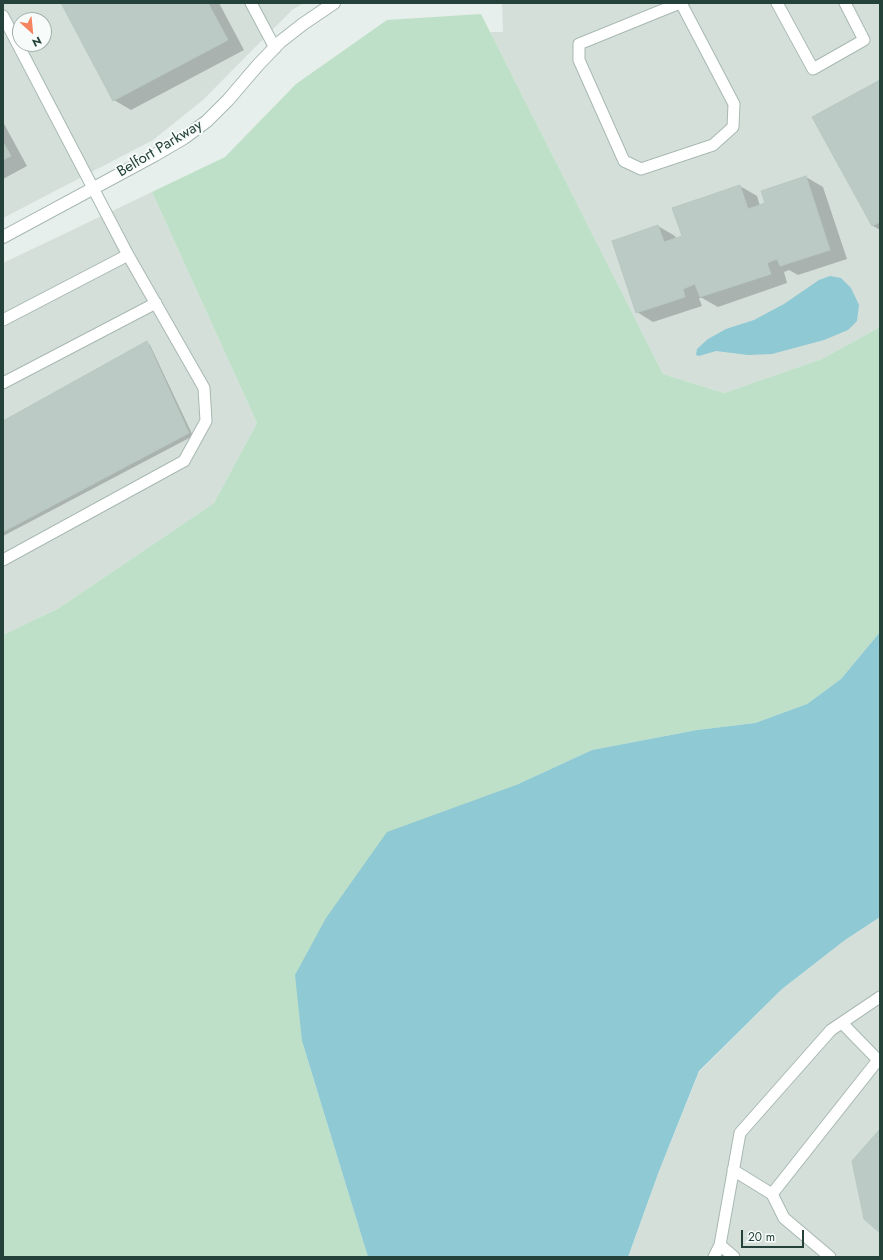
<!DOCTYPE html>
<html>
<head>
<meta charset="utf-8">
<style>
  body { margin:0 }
  #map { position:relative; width:883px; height:1260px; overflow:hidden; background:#e6efeb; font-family:Jost,sans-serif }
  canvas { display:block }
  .frame { position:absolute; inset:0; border:4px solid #24423a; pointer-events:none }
  .north { position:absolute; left:12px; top:12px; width:40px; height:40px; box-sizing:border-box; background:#f7fbf9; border:1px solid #a3b1ad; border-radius:50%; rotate:153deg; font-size:11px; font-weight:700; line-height:16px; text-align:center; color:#24423a }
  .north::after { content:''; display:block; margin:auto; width:14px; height:18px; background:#f4845f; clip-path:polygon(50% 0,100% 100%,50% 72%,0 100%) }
  .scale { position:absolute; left:741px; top:1230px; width:63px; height:18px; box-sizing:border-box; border:2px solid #24423a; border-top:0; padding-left:5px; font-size:12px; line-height:14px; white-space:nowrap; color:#24423a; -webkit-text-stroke:3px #f7fbf9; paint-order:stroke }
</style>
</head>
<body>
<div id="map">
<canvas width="883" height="1260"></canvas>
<div class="frame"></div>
<div class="north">N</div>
<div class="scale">20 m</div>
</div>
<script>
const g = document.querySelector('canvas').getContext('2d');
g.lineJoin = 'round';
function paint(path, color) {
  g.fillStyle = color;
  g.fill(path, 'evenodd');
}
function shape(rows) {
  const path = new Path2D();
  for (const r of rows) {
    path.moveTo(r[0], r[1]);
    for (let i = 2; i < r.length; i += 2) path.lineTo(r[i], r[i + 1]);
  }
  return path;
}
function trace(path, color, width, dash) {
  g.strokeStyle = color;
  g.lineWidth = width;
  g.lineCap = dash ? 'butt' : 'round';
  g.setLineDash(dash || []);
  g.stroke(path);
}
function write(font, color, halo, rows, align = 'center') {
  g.font = font + ' Jost,sans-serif';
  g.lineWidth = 4;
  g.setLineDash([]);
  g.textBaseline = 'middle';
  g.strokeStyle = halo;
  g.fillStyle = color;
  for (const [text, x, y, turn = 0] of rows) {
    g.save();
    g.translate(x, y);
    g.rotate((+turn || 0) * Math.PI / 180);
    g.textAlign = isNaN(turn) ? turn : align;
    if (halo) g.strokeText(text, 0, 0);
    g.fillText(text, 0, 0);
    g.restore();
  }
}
paint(shape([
  [3,3,304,3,292,10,203,100,153,140,3,218],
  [20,20,44,20,44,44,20,44],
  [502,3,880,3,880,327,822,359,724,393,663,374,490,32,503,32],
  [152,192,257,423,214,503,59,608,3,635,3,263],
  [880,917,880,1257,628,1257,659,1171,699,1072,782,989,845,940]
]), '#d4dfda');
paint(shape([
  [481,14,663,374,724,393,822,359,880,327,880,632,841,679,807,704,755,723,697,730,592,750,516,785,302,1041,368,1257,3,1257,3,635,59,608,214,503,257,423,152,192,225,157,296,84,387,20]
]), '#bfe0c8');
paint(shape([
  [830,276,841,278,851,288,859,305,857,321,848,330,824,340,772,354,748,355,716,351,699,356,696,355,697,349,708,339,726,329,754,320,784,304,819,280],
  [880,632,880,917,845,940,782,989,699,1071,659,1171,628,1257,368,1257,302,1041,295,975,326,918,387,832,516,785,592,750,697,730,755,723,807,704,841,679]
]), '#8ec9d4');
paint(shape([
  [62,3,219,3,244,50,131,110,114,100],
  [880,81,880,230,873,226,814,117],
  [3,122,27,166,3,179],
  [806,177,823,187,847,259,798,275,789,270,784,272,787,283,718,307,702,298,699,298,702,306,653,322,637,312,658,226,675,236,676,239,683,237,740,186,757,196,760,206,766,204],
  [147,343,150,345,193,436,3,536,3,422]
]), '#0003');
const building = shape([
  [61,3,208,3,228,40,113,101,61,3],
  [880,80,880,222,872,226,812,117,880,80],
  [3,142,11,156,3,160,3,142],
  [806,176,830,250,780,266,777,259,767,263,771,274,700,297,695,284,683,289,685,297,636,313,612,241,658,225,664,242,682,236,672,208,740,185,748,209,765,203,761,191,806,176],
  [147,341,189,433,3,532,3,421,147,341],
  [880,1129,880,1233,864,1219,852,1161,880,1129]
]);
paint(building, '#bbcac4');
trace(building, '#b8c9c2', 1);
const service = shape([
  [251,3,275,48],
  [680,3,579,44,579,60,624,161,641,169,713,145,733,127,734,104,681,3],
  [777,3,813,69,864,40,845,3],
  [3,16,128,255,3,320],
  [3,383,156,303],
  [3,560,184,461,206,421,204,388,128,255],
  [733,1170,772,1194,878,1060,842,1023],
  [772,1194,784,1218,830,1257],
  [720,1245,734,1257],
  [714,1257,720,1245,740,1133,831,1030,880,997]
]);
const minor = shape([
  [3,237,155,155,184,138,207,121,228,100,258,65,280,42,303,24,334,3]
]);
trace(service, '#a8b8b2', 13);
trace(minor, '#a8b8b2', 14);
trace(service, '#fff', 11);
trace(minor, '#fff', 12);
write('15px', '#24423a', '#f7fbf9', [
  ["Belfort Parkway",160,149,-31]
]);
</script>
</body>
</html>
